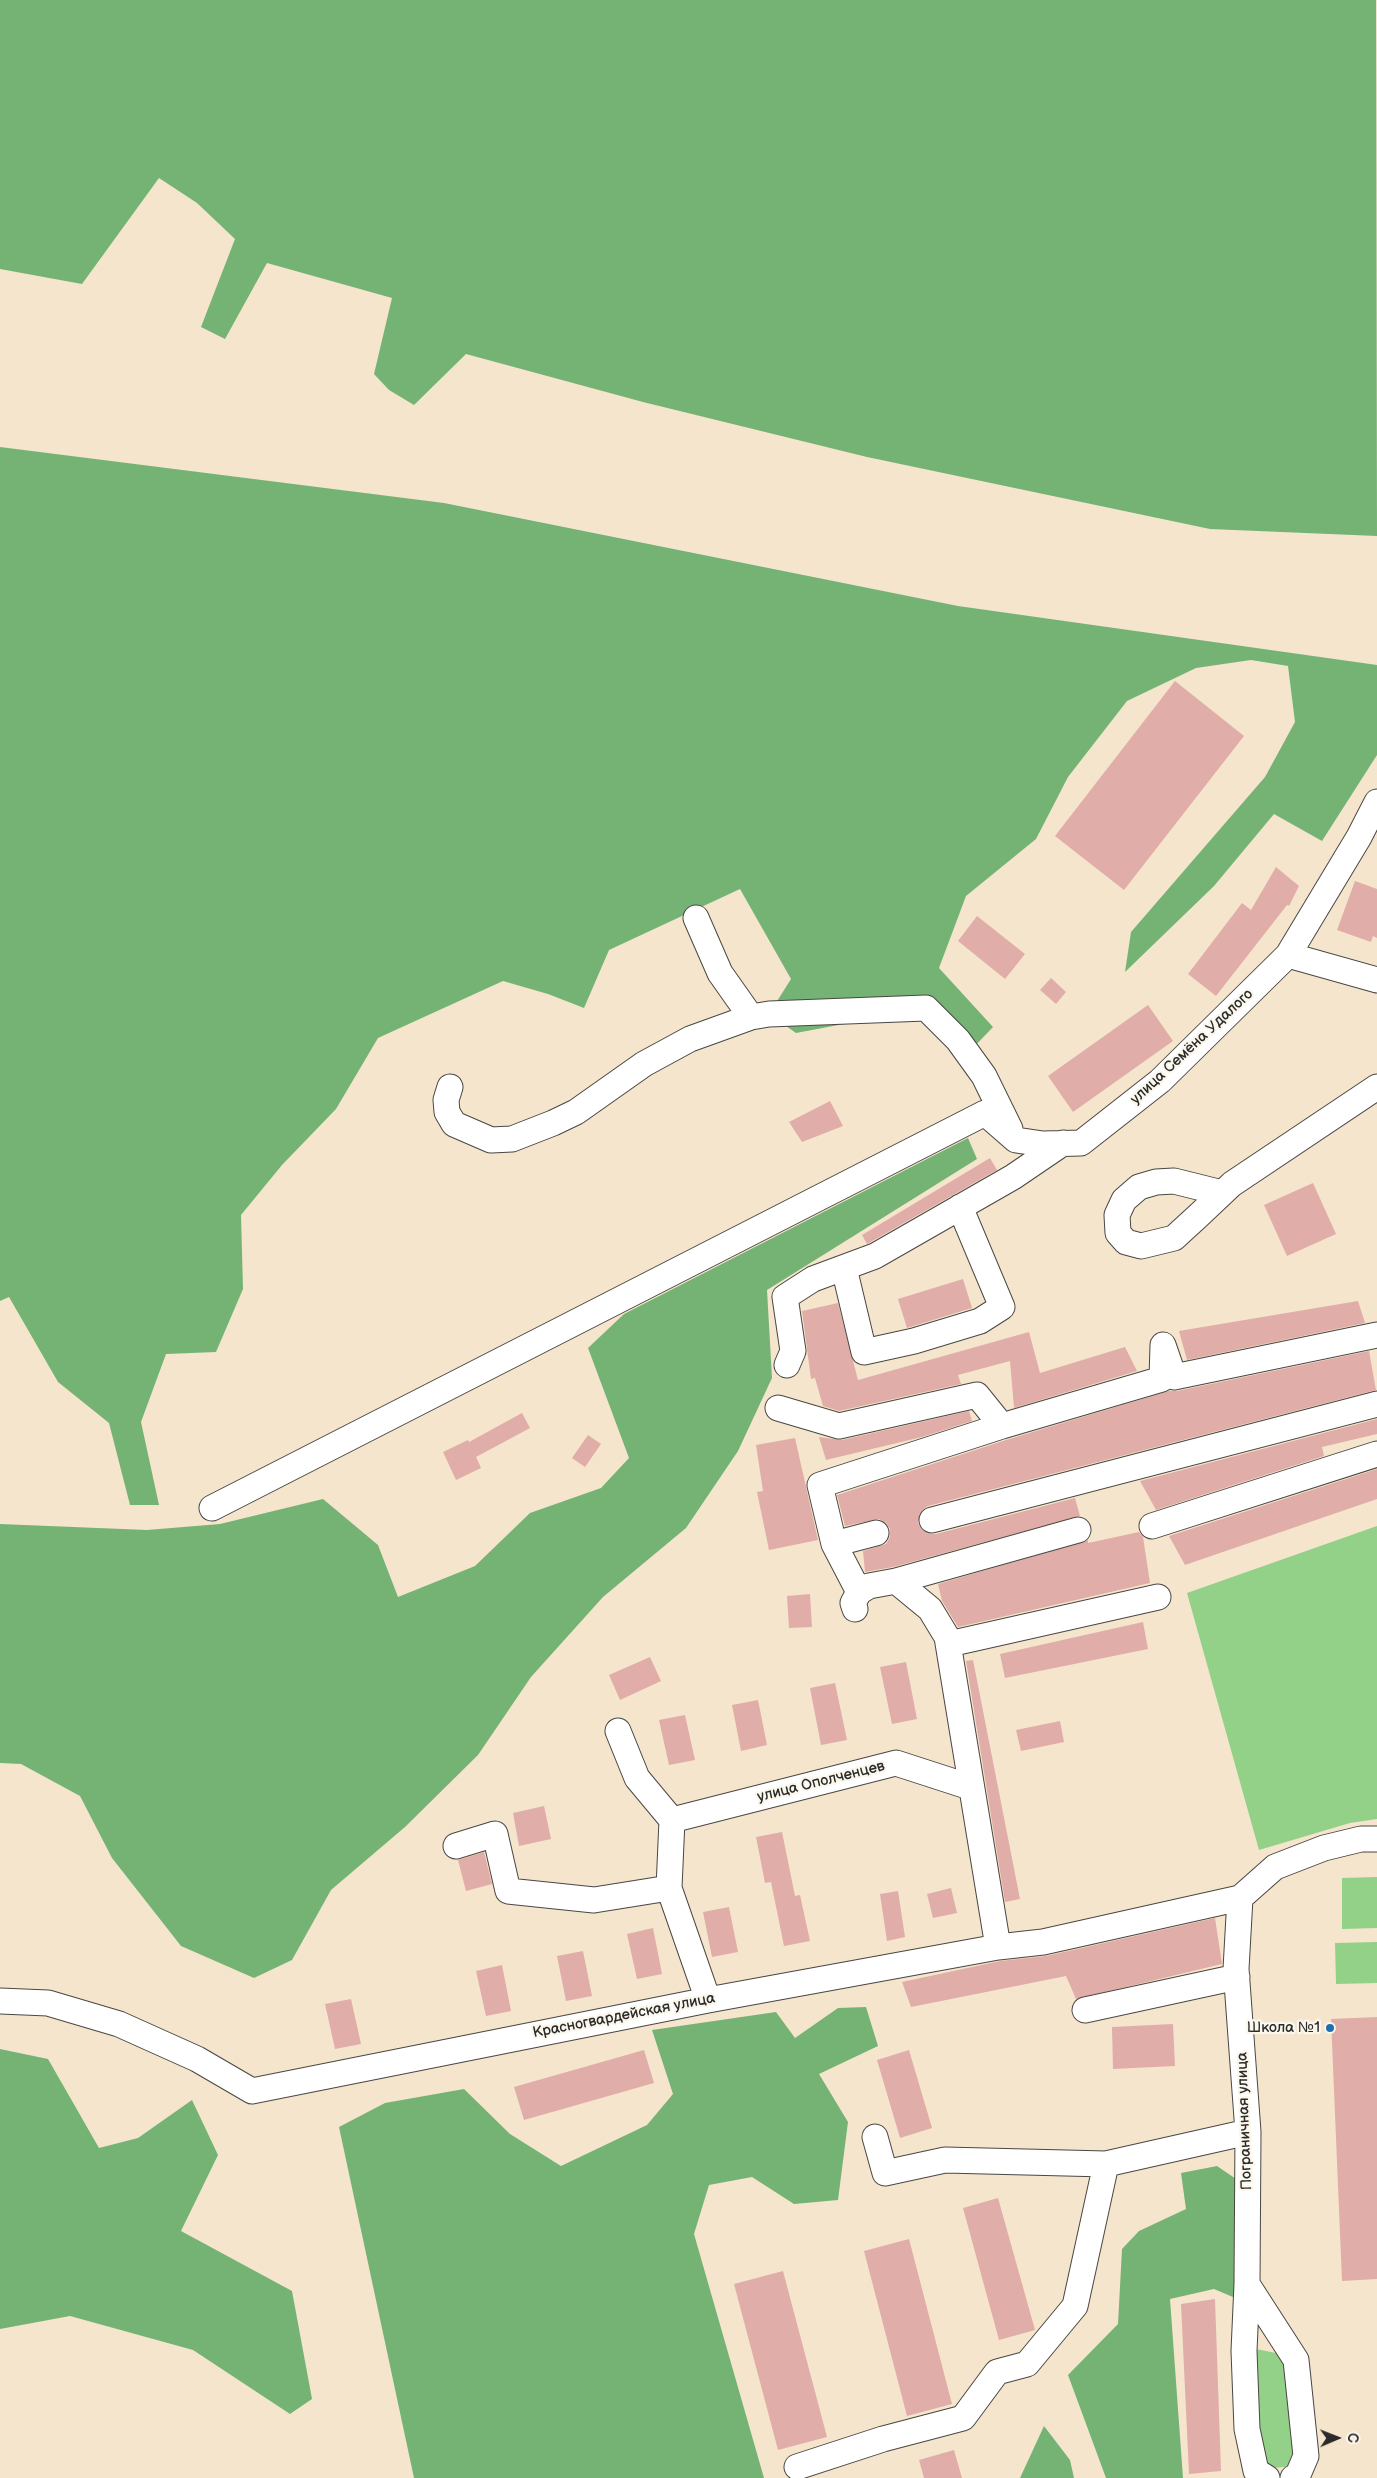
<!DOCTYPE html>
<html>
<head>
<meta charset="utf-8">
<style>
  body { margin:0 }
  #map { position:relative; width:1377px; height:2478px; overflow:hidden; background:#f5e5cd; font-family:"Balsamiq Sans",sans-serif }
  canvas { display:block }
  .north { position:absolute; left:1312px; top:2413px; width:50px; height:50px; -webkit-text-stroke:4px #fbf7ec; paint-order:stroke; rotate:89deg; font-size:14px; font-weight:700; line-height:20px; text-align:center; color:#2b2b2b }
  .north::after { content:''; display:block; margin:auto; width:18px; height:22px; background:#2b2b2b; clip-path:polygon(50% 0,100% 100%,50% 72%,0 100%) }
</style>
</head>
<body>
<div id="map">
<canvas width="1377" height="2478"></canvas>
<div class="north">С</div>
</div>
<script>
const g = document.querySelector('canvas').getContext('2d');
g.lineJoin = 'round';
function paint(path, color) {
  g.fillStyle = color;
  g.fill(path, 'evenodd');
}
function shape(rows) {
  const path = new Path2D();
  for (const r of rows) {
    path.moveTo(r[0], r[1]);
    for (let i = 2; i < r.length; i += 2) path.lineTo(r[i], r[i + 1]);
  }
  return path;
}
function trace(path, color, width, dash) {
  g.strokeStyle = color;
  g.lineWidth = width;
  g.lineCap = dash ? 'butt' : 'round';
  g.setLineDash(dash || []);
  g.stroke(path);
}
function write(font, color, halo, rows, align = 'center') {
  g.font = font + ' "Balsamiq Sans",sans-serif';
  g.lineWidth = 4.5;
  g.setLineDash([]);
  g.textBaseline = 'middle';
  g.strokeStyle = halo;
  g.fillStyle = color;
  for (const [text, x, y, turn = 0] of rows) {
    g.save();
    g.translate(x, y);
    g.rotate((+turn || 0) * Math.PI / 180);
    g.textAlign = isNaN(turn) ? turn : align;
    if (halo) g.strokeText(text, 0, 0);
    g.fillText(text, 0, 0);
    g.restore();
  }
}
paint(shape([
  [1377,1526,1377,1819,1350,1823,1259,1850,1187,1593],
  [1377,1877,1377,1928,1342,1929,1342,1878],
  [1377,1942,1377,1983,1336,1984,1335,1943],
  [1251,2348,1286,2355,1296,2466,1262,2469]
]), '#92d187');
paint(shape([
  [0,0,1376,0,1377,536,1210,529,867,457,643,402,466,354,414,405,389,390,374,374,392,298,267,263,225,339,201,327,235,239,197,203,159,178,82,284,0,269],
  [0,447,444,503,958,606,1377,665,1377,755,1322,841,1274,814,1214,886,1125,972,1131,932,1265,777,1295,722,1288,666,1251,660,1196,668,1127,701,1068,777,1036,839,966,896,939,968,993,1027,973,1048,913,1011,796,1033,769,1014,791,979,740,889,609,950,584,1008,548,994,503,981,378,1038,336,1109,282,1165,241,1215,243,1289,216,1352,166,1354,141,1422,159,1505,130,1505,109,1423,58,1382,9,1297,0,1301],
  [968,1138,977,1159,767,1290,772,1378,738,1451,686,1528,603,1597,531,1677,478,1755,405,1827,331,1890,292,1960,254,1978,181,1946,112,1858,80,1796,21,1764,0,1763,0,1524,147,1530,220,1524,323,1499,378,1545,398,1597,475,1566,530,1513,601,1488,629,1458,588,1348,624,1314],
  [866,2007,878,2046,819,2074,848,2122,838,2200,794,2204,752,2177,709,2185,694,2234,764,2478,414,2478,339,2127,385,2103,464,2089,510,2134,561,2166,647,2125,673,2094,652,2030,776,2012,795,2038,838,2008],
  [0,2049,48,2059,99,2148,138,2138,192,2100,218,2155,181,2231,292,2291,312,2399,290,2414,193,2350,70,2316,0,2329],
  [1217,2166,1239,2181,1240,2300,1214,2289,1170,2299,1183,2478,1106,2478,1068,2375,1118,2324,1122,2249,1139,2231,1186,2209,1181,2173],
  [1044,2426,1070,2460,1074,2478,1020,2478]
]), '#75b374');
paint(shape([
  [1175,681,1244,736,1124,890,1055,836],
  [1276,867,1299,886,1289,906,1287,905,1216,996,1188,974,1242,903,1251,910],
  [1355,881,1377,889,1377,938,1373,936,1371,942,1337,930],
  [977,916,1025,954,1005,979,958,941],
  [1051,978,1066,992,1056,1004,1040,990],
  [1148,1005,1173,1041,1073,1112,1048,1076],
  [830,1101,843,1126,802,1142,789,1122],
  [990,1158,997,1170,867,1244,862,1235],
  [1313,1183,1336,1234,1287,1256,1264,1205],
  [963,1279,972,1308,907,1328,898,1299],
  [1358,1301,1365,1323,1187,1360,1179,1331],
  [838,1303,858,1380,1029,1332,1040,1373,1125,1347,1137,1371,1014,1408,1010,1361,958,1375,961,1384,839,1411,823,1406,815,1378,811,1379,802,1311],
  [1369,1351,1376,1390,928,1506,922,1510,918,1523,922,1530,929,1534,936,1534,1075,1498,1080,1516,893,1567,865,1572,863,1551,886,1544,890,1537,890,1529,886,1523,879,1519,845,1526,837,1495,1006,1440,1169,1391,1177,1391],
  [969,1411,972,1421,922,1437,826,1460,819,1437,842,1440],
  [522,1413,530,1428,476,1457,481,1468,456,1480,443,1452,468,1440,469,1442],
  [1377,1419,1377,1434,1322,1447,1324,1456,1156,1510,1140,1481],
  [588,1435,601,1444,585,1467,572,1458],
  [795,1438,818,1540,769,1550,757,1492,763,1491,756,1445],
  [1377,1469,1377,1499,1185,1565,1169,1536],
  [1139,1532,1143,1537,1150,1583,958,1627,942,1601,938,1584,1088,1540,1088,1543],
  [810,1594,812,1627,789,1628,787,1596],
  [1143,1622,1148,1649,1005,1678,1000,1654],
  [650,1657,661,1681,620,1700,609,1675],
  [973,1660,1020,1899,1005,1902,966,1661],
  [906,1662,917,1719,892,1724,880,1667],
  [835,1683,847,1740,821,1745,810,1688],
  [758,1700,767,1745,741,1751,732,1705],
  [685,1715,695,1760,669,1765,659,1720],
  [1060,1721,1064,1742,1021,1751,1016,1730],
  [544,1806,551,1839,519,1846,513,1813],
  [782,1832,795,1896,800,1895,810,1941,784,1946,771,1882,765,1883,756,1837],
  [484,1852,492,1884,466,1891,458,1860],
  [951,1888,957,1913,933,1918,927,1894],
  [898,1891,905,1937,887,1941,880,1894],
  [729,1907,738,1952,712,1957,703,1912],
  [1215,1918,1222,1964,1076,1999,1066,1976,911,2007,902,1982,1000,1961,1046,1956],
  [653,1928,662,1974,637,1979,627,1934],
  [583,1951,592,1996,566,2001,557,1956],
  [502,1965,511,2011,486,2016,476,1971],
  [351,1999,361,2044,335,2049,325,2004],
  [1377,2017,1377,2279,1342,2281,1331,2019],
  [1173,2024,1175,2066,1113,2069,1112,2027],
  [644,2050,654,2083,524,2120,514,2087],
  [909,2050,932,2128,900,2138,877,2060],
  [998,2198,1035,2330,999,2340,963,2208],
  [909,2239,952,2404,907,2416,864,2251],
  [783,2271,827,2437,778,2450,734,2284],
  [1215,2299,1221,2471,1189,2474,1181,2304],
  [954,2450,962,2478,924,2478,919,2460]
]), '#e1ada8');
const minor = shape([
  [696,918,720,973,751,1017,769,1014,926,1008,958,1040,984,1076,1010,1129],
  [1288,955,1377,980],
  [450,1087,446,1100,447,1112,454,1124,491,1140,512,1139,553,1123,576,1112,644,1064,690,1039,751,1017],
  [1222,1193,1174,1181,1156,1182,1139,1187,1124,1200,1117,1215,1118,1233,1126,1242,1141,1246,1174,1238,1198,1216,1232,1184,1377,1087],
  [844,1268,864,1352,914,1341,980,1321,1002,1307,960,1207],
  [787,1365,793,1351,785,1297,813,1279,875,1256,1013,1177,1063,1143],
  [778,1408,839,1426,977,1395,1002,1426,1162,1379,1163,1345,1174,1377,1377,1335],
  [212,1508,985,1113,1016,1140,1043,1144,1081,1143,1160,1081,1288,955,1359,837,1377,802],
  [932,1520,1377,1404],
  [1152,1526,1377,1454],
  [834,1544,820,1485,1002,1426],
  [896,1581,1078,1530],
  [859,1592,834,1544,876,1533],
  [855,1609,853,1603,859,1592,869,1586,896,1581,930,1609,947,1637,998,1947,1043,1942,1240,1898],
  [949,1644,1158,1597],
  [618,1731,637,1778,672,1820,669,1888,708,2000],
  [672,1820,896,1763,970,1787],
  [456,1846,495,1834,508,1891,594,1900,669,1888],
  [0,2001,48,2003,119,2024,197,2059,252,2091,708,2000,998,1947],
  [1085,2010,1237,1977],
  [875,2137,885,2173,945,2160,1106,2164],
  [1247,2284,1244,2351,1247,2429,1256,2471,1267,2478],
  [797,2467,883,2439,963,2418,997,2372,1027,2364,1075,2306,1106,2164,1248,2132],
  [1293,2478,1297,2477,1306,2456,1296,2360,1247,2284,1248,2132,1236,1969,1240,1898,1275,1867,1324,1848,1361,1839,1377,1839]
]);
trace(minor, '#494743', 27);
trace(minor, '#fff', 25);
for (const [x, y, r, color] of [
  [1330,2028,5,"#1f6fb2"]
]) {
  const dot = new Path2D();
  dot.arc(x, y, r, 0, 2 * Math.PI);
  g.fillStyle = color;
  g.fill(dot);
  trace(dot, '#fbf7ec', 2);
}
write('15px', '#2b2b2b', '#fbf7ec', [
  ["улица Семёна Удалого",1192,1047,-43],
  ["улица Ополченцев",821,1782,-14],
  ["Красногвардейская улица",624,2016,-11],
  ["Пограничная улица",1245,2121,-92]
]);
write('15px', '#2b2b2b', '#fbf7ec', [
  ["Школа №1",1320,2028]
], 'right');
</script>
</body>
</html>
